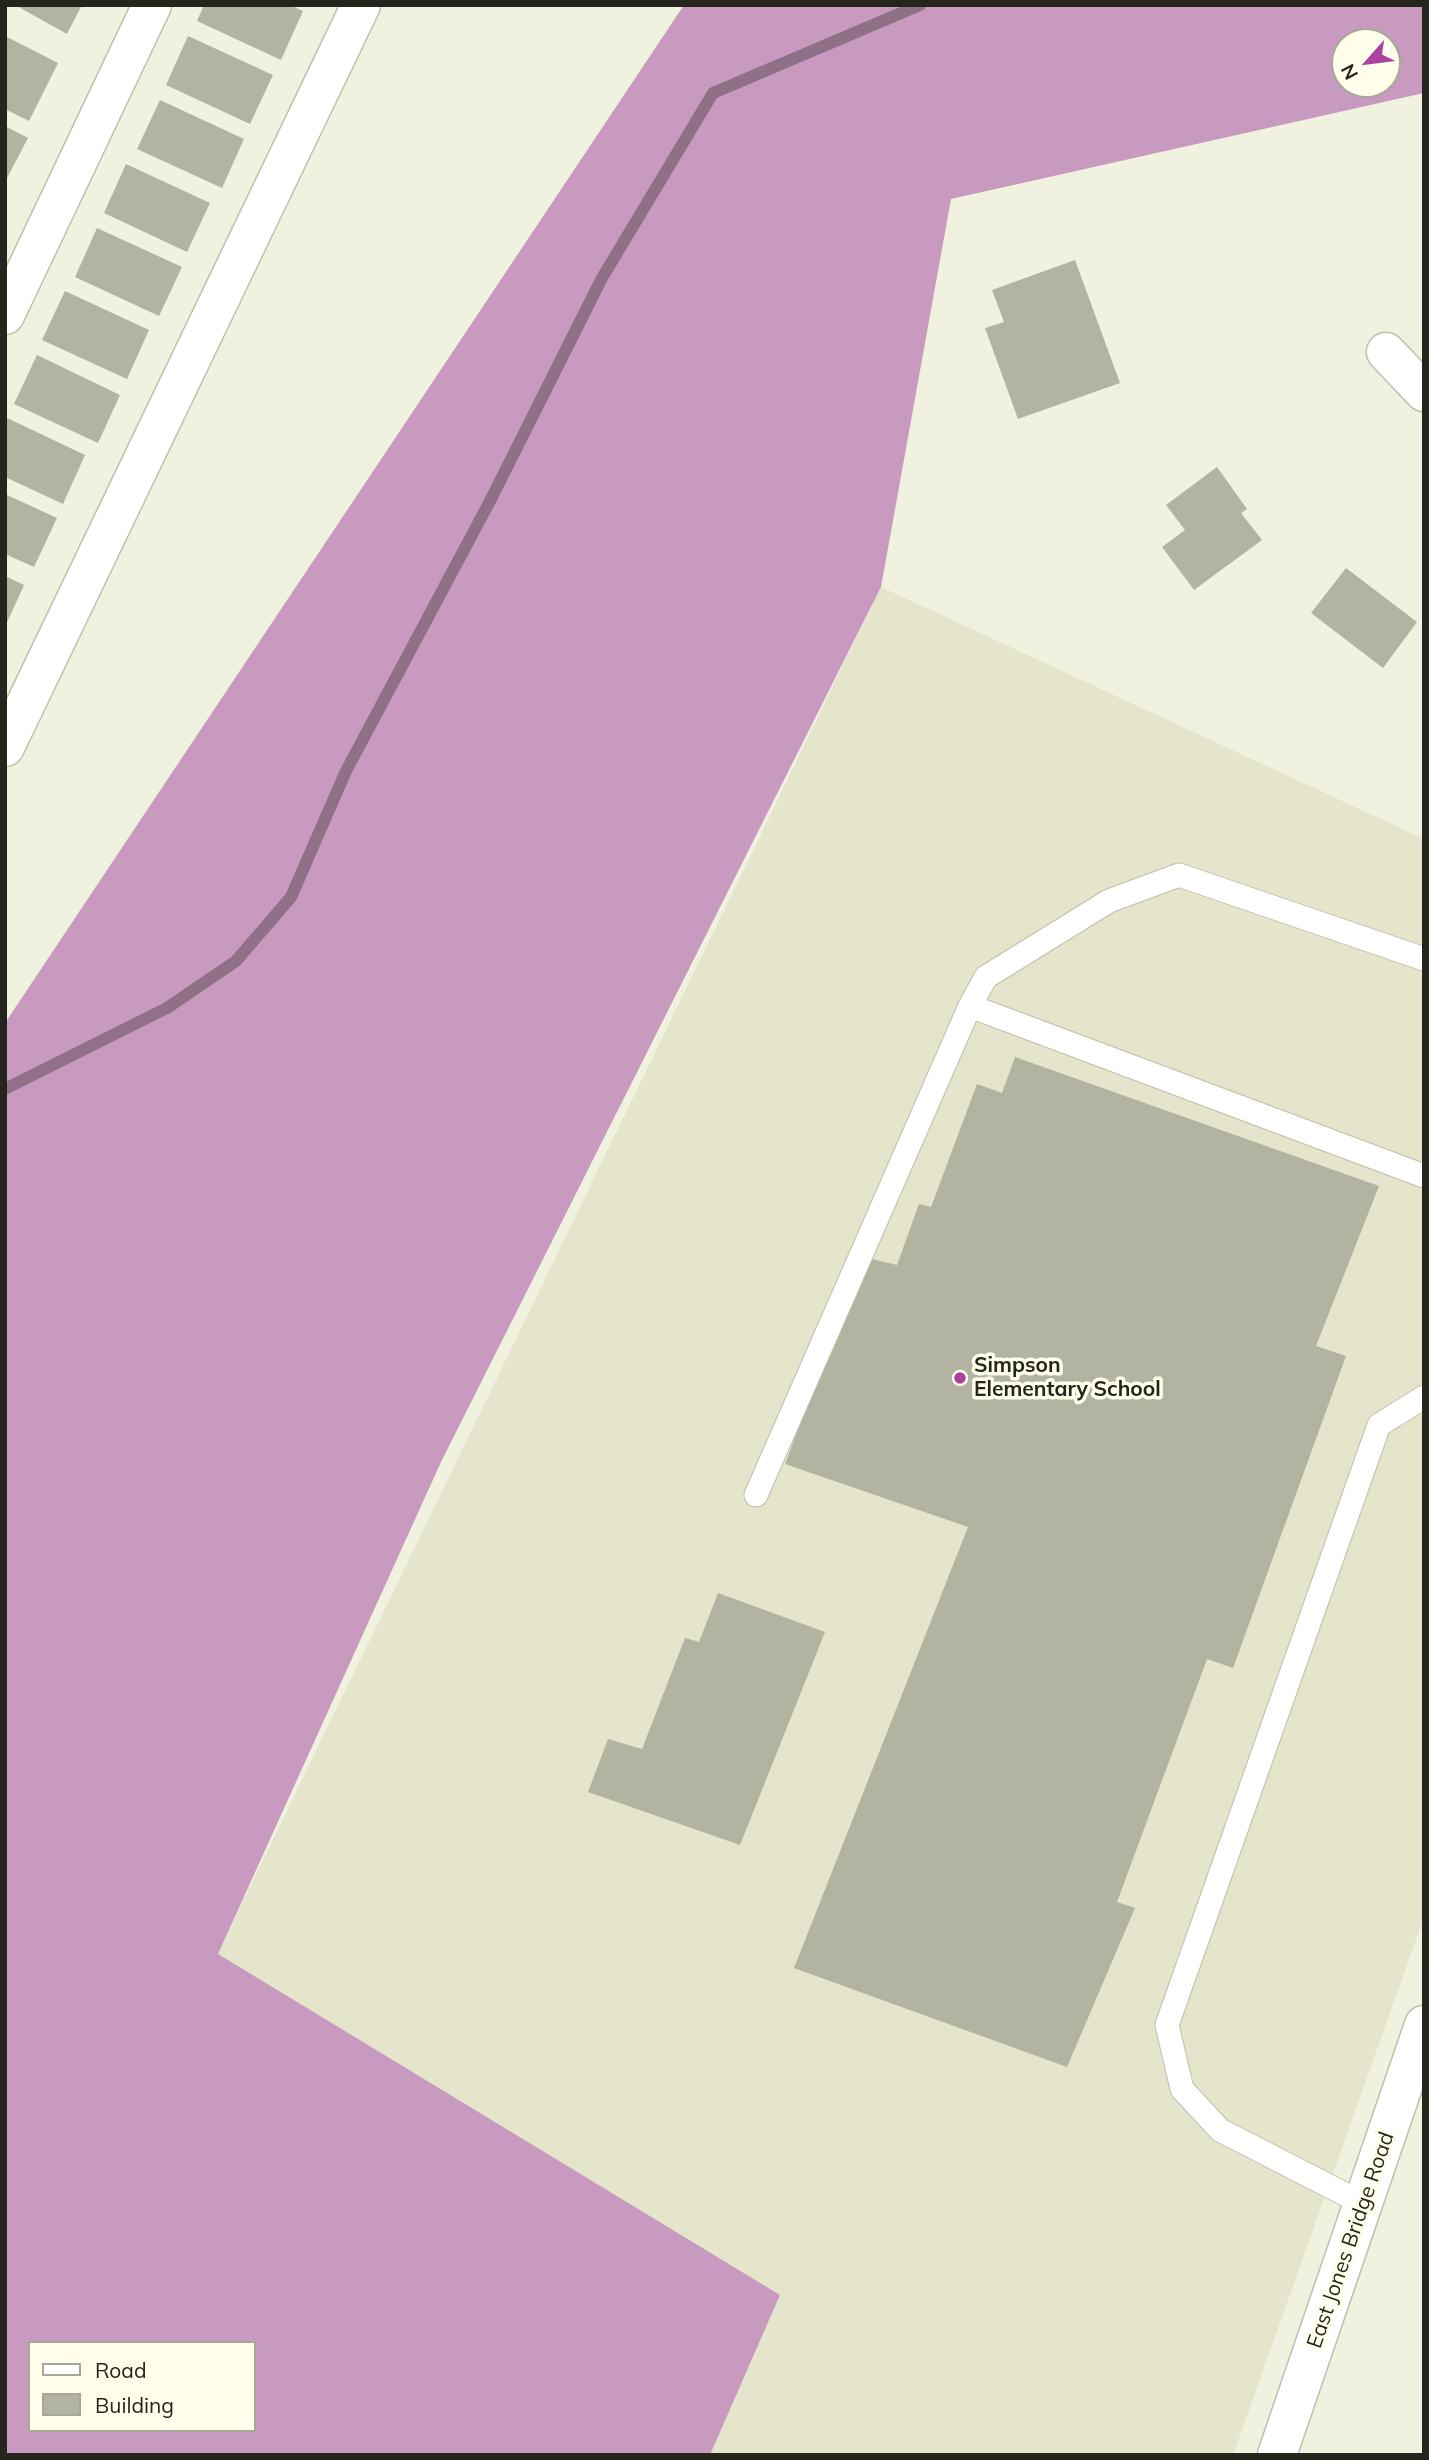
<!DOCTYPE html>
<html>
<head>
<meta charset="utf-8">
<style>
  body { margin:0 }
  #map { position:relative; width:1429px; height:2460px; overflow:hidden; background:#f0f1de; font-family:Mulish,sans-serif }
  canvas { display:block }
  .frame { position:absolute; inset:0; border:7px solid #25251e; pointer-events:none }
  .legend { position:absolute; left:28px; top:2341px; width:228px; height:91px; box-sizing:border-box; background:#fefeeb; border:2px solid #a7a799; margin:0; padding:9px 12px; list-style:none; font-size:21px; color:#25251e }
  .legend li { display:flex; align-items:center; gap:14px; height:35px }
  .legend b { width:35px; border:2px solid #a7a799 }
  .north { position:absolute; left:1331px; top:28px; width:70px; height:70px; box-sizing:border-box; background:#fefeeb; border:2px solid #a7a799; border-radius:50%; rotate:242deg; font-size:19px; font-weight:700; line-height:28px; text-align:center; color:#25251e }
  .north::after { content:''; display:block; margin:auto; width:24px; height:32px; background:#ae409f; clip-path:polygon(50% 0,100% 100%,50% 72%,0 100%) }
</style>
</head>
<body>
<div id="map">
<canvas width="1429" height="2460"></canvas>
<div class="frame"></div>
<ul class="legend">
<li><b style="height:9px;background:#fff"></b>Road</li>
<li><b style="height:19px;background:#b3b3a1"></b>Building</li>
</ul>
<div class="north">N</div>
</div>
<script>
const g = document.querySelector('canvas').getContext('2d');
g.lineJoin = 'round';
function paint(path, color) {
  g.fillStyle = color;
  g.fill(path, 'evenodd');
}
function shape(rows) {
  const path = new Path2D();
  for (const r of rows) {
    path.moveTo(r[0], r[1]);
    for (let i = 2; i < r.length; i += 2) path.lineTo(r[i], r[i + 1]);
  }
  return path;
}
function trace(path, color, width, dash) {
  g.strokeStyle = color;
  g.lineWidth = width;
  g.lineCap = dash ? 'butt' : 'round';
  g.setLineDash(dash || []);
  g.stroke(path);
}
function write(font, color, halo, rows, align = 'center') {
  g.font = font + ' Mulish,sans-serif';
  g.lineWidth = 7;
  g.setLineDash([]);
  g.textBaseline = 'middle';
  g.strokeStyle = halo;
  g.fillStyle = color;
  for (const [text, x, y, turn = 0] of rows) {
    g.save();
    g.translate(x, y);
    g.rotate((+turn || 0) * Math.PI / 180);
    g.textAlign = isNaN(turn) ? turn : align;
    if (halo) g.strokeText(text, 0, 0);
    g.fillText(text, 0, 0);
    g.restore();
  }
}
paint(shape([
  [881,587,1424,839,1424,1917,1233,2455,710,2455,780,2295,217,1955]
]), '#e5e5cb');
paint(shape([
  [684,5,1424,5,1424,93,951,199,881,587,441,1462,218,1954,780,2295,710,2455,5,2455,5,1023],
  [1345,42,1387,42,1387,84,1345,84],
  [30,2343,254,2343,254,2430,30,2430]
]), '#c89abf');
trace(shape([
  [5,1089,167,1008,236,961,291,897,346,771,490,501,602,278,713,93,920,5]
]), '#8f7087', 12);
paint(shape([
  [15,5,82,5,67,34],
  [204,5,290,5,303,11,281,60,197,21],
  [5,36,58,63,29,121,5,109],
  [188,36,273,75,250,124,166,85],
  [160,100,244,139,222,188,137,149],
  [5,126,28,138,5,182],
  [126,164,210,203,187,252,104,213],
  [97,228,182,267,159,316,75,277],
  [1075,260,1120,383,1018,419,985,328,1004,322,992,290],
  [65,291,149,330,127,379,42,340],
  [37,355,120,395,98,443,14,404],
  [5,417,85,455,63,504,5,477],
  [1217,467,1247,509,1241,513,1262,540,1194,590,1162,547,1185,530,1166,505],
  [5,494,57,518,34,567,5,554],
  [1346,568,1417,622,1383,668,1311,613],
  [5,576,24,585,5,627],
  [1015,1057,1379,1186,1316,1346,1346,1356,1233,1668,1207,1659,1117,1902,1135,1908,1067,2067,794,1968,968,1527,785,1464,863,1257,897,1265,919,1204,931,1207,977,1084,1002,1093],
  [718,1593,825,1632,740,1845,588,1792,608,1739,642,1749,685,1638,699,1642]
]), '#b3b3a1');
const service = shape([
  [970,1006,1424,1176],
  [756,1495,970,1006,986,977,1109,901,1179,875,1424,959],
  [1364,2204,1220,2130,1182,2089,1167,2025,1379,1425,1424,1397]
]);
const minor = shape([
  [5,315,152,5],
  [1386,352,1424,392],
  [5,747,361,5]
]);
const tertiary = shape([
  [1277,2455,1424,2025]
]);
trace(service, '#bfbfad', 25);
trace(minor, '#bfbfad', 41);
trace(tertiary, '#bfbfad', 41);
trace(service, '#fff', 23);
trace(minor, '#fff', 38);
trace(tertiary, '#fff', 38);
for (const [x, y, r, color] of [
  [960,1378,7,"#ae409f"]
]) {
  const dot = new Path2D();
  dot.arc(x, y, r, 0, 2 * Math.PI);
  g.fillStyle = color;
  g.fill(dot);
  trace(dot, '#fefeeb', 2.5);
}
write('bold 21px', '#25251e', '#fefeeb', [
  ["Simpson",974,1366],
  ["Elementary School",974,1390]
], 'left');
write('21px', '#25251e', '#fefeeb', [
  ["East Jones Bridge Road",1351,2240,-71]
]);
</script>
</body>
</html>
